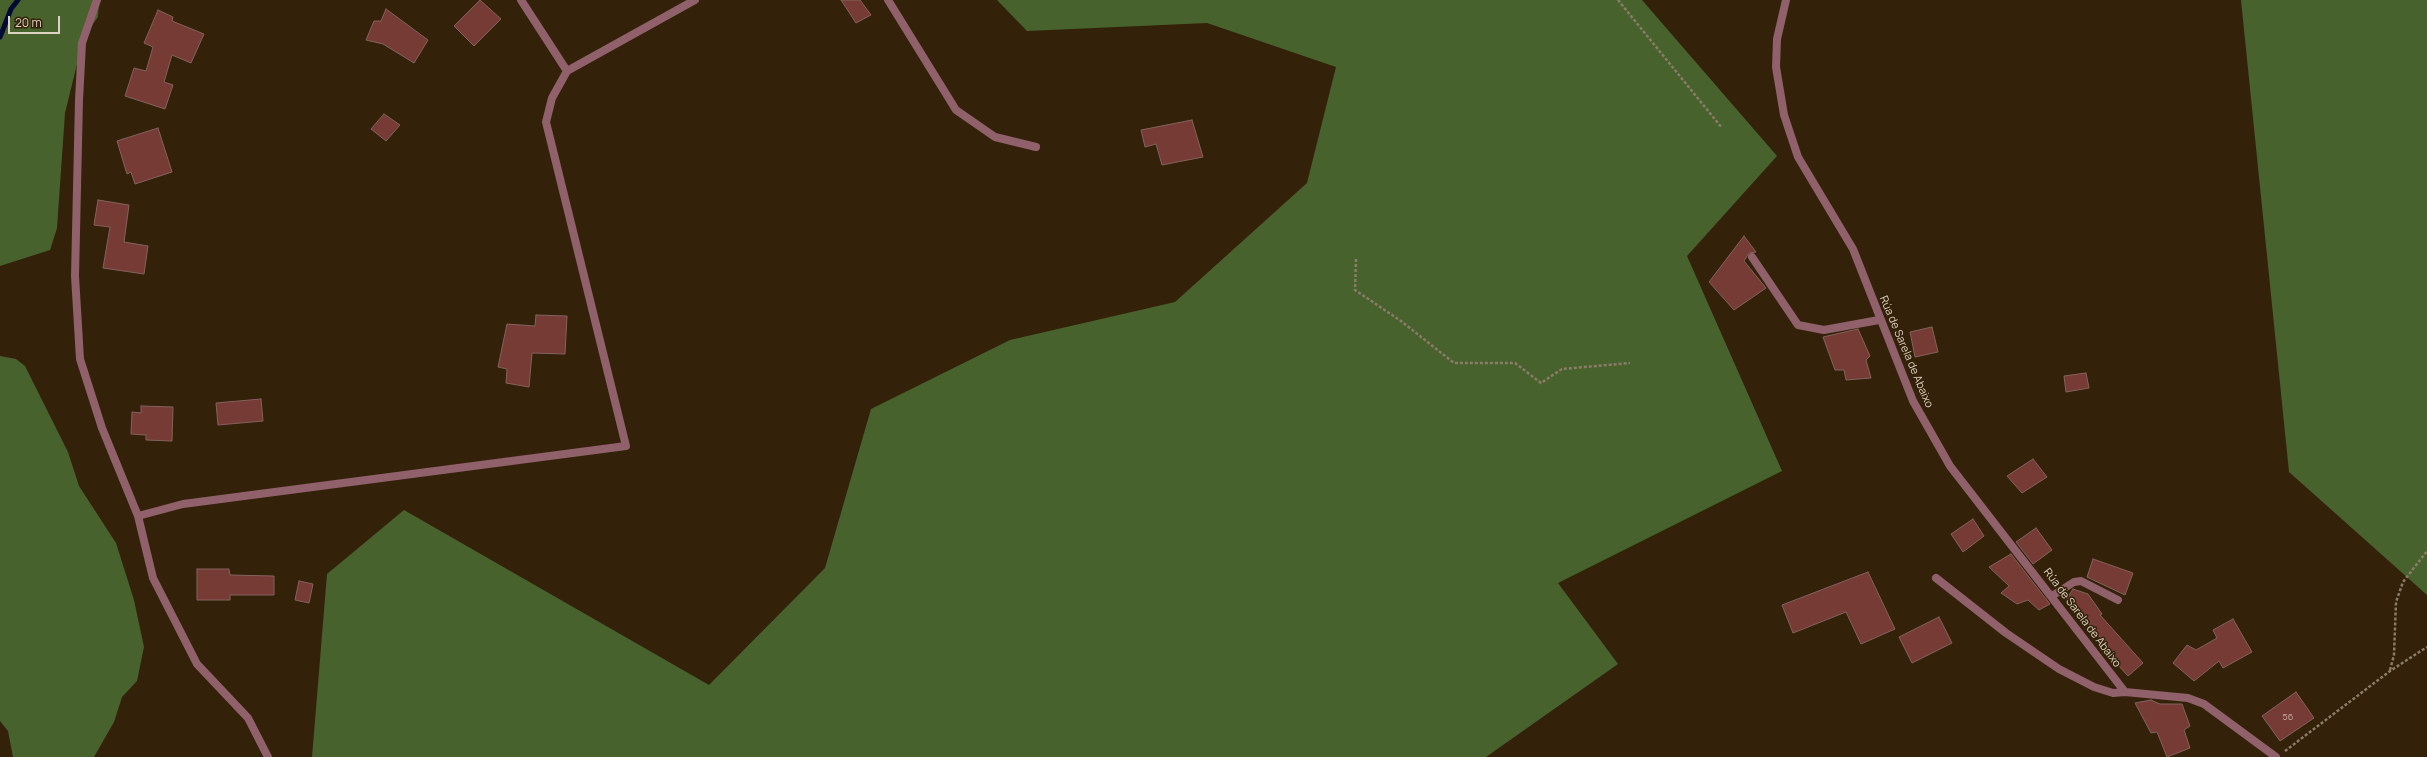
<!DOCTYPE html>
<html>
<head>
<meta charset="utf-8">
<style>
  body { margin:0 }
  #map { position:relative; width:2427px; height:757px; overflow:hidden; background:#332209; font-family:Manrope,sans-serif }
  canvas { display:block }
  .scale { position:absolute; left:8px; top:16px; width:52px; height:18px; box-sizing:border-box; border:2px solid #ddd1c3; border-top:0; padding-left:5px; font-size:12px; line-height:14px; white-space:nowrap; color:#ddd1c3; -webkit-text-stroke:3px #332209; paint-order:stroke }
</style>
</head>
<body>
<div id="map">
<canvas width="2427" height="757"></canvas>
<div class="scale">20 m</div>
</div>
<script>
const g = document.querySelector('canvas').getContext('2d');
g.lineJoin = 'round';
function paint(path, color) {
  g.fillStyle = color;
  g.fill(path, 'evenodd');
}
function shape(rows) {
  const path = new Path2D();
  for (const r of rows) {
    path.moveTo(r[0], r[1]);
    for (let i = 2; i < r.length; i += 2) path.lineTo(r[i], r[i + 1]);
  }
  return path;
}
function trace(path, color, width, dash) {
  g.strokeStyle = color;
  g.lineWidth = width;
  g.lineCap = dash ? 'butt' : 'round';
  g.setLineDash(dash || []);
  g.stroke(path);
}
function write(font, color, halo, rows, align = 'center') {
  g.font = font + ' Manrope,sans-serif';
  g.lineWidth = 3;
  g.setLineDash([]);
  g.textBaseline = 'middle';
  g.strokeStyle = halo;
  g.fillStyle = color;
  for (const [text, x, y, turn = 0] of rows) {
    g.save();
    g.translate(x, y);
    g.rotate((+turn || 0) * Math.PI / 180);
    g.textAlign = isNaN(turn) ? turn : align;
    if (halo) g.strokeText(text, 0, 0);
    g.fillText(text, 0, 0);
    g.restore();
  }
}
paint(shape([
  [0,0,99,0,98,17,84,36,65,113,57,228,50,250,0,266],
  [997,0,1642,0,1777,156,1687,256,1782,471,1558,583,1618,664,1486,757,312,757,327,574,404,510,709,685,825,568,871,409,1010,340,1175,302,1307,183,1336,67,1207,23,1027,31],
  [2241,0,2427,0,2427,595,2289,472],
  [0,356,16,359,25,366,68,452,79,486,116,543,134,600,144,647,137,681,122,697,114,722,94,757,13,757,8,731,0,721]
]), '#48622d');
trace(shape([
  [0,37,11,9,18,0]
]), '#010a33', 5);
const building = shape([
  [480,0,501,19,474,46,454,26,480,0],
  [841,0,860,0,871,15,856,23,841,0],
  [386,9,428,40,414,63,383,44,366,40,374,21,381,21,386,9],
  [158,10,173,17,172,21,204,34,191,63,172,55,164,82,173,85,165,109,125,96,134,68,146,71,153,47,144,43,158,10],
  [384,114,400,125,386,141,371,129,384,114],
  [1192,120,1203,157,1162,165,1156,144,1145,147,1141,130,1192,120],
  [158,128,172,172,135,184,131,172,127,174,117,141,158,128],
  [98,200,129,205,124,242,148,246,144,274,103,268,110,227,94,225,98,200],
  [1744,236,1756,252,1749,253,1744,261,1766,288,1734,310,1709,282,1744,236],
  [536,315,567,316,565,354,532,353,529,387,506,383,507,369,498,367,507,324,535,326,536,315],
  [1932,327,1938,352,1915,357,1910,332,1932,327],
  [1858,329,1870,356,1866,360,1871,378,1846,380,1844,370,1835,370,1823,337,1858,329],
  [2086,373,2089,388,2066,392,2064,376,2086,373],
  [261,399,263,421,218,425,216,403,261,399],
  [141,406,173,407,172,441,146,440,146,435,131,434,132,412,141,413,141,406],
  [2033,459,2047,477,2022,493,2007,476,2033,459],
  [1973,519,1984,536,1963,552,1951,534,1973,519],
  [2036,528,2052,550,2033,564,2016,542,2036,528],
  [2011,554,2050,604,2039,610,2028,600,2017,604,2001,593,2009,586,1989,567,2011,554],
  [2093,559,2133,573,2125,595,2087,577,2093,559],
  [197,569,229,569,230,575,274,576,274,595,230,595,230,600,197,600,197,569],
  [1868,572,1895,629,1861,644,1846,612,1793,633,1782,605,1868,572],
  [299,581,313,584,309,603,295,600,299,581],
  [2073,589,2088,594,2102,614,2100,615,2143,663,2128,676,2106,652,2110,649,2087,622,2084,624,2066,600,2073,589],
  [1939,617,1952,643,1912,663,1899,637,1939,617],
  [2233,619,2252,652,2223,668,2219,661,2194,681,2173,663,2187,645,2196,650,2217,638,2213,630,2233,619],
  [2296,692,2314,718,2280,741,2262,716,2296,692],
  [2151,700,2160,704,2182,704,2190,726,2184,730,2190,748,2167,757,2157,732,2151,733,2135,703,2151,700]
]);
paint(building, '#763b35');
trace(building, '#84625d', 1);
trace(shape([
  [1618,0,1722,128],
  [1356,259,1355,290,1401,321,1454,363,1515,363,1541,383,1562,369,1630,363],
  [2390,670,2394,655,2396,602,2403,582,2427,551],
  [2285,751,2390,671,2427,647]
]), '#8a7c68', 2.5, [3, 2]);
trace(shape([
  [1752,257,1798,325,1824,330,1879,320],
  [2052,596,2074,582,2081,581,2118,600]
]), '#90606b', 8);
trace(shape([
  [97,0,82,43,79,100,75,276,80,359,102,428,138,516,153,578,197,664,248,718,268,757],
  [521,0,567,71],
  [888,0,956,110,995,137,1036,147],
  [1786,0,1777,39,1776,67,1784,115,1798,157,1853,249,1913,401,1950,466,2125,692,2188,698,2204,704,2276,757],
  [138,516,183,504,626,446,546,122,552,98,567,71,695,0],
  [1936,578,2006,633,2059,669,2094,687,2113,693,2125,692]
]), '#90606b', 8);
write('9px', '#c3aca0', null, [
  ["56",2288,717]
]);
write('11px', '#ddd1c3', '#332209', [
  ["Rúa de Sarela de Abaixo",1906,352,67],
  ["Rúa de Sarela de Abaixo",2082,618,53]
]);
</script>
</body>
</html>
